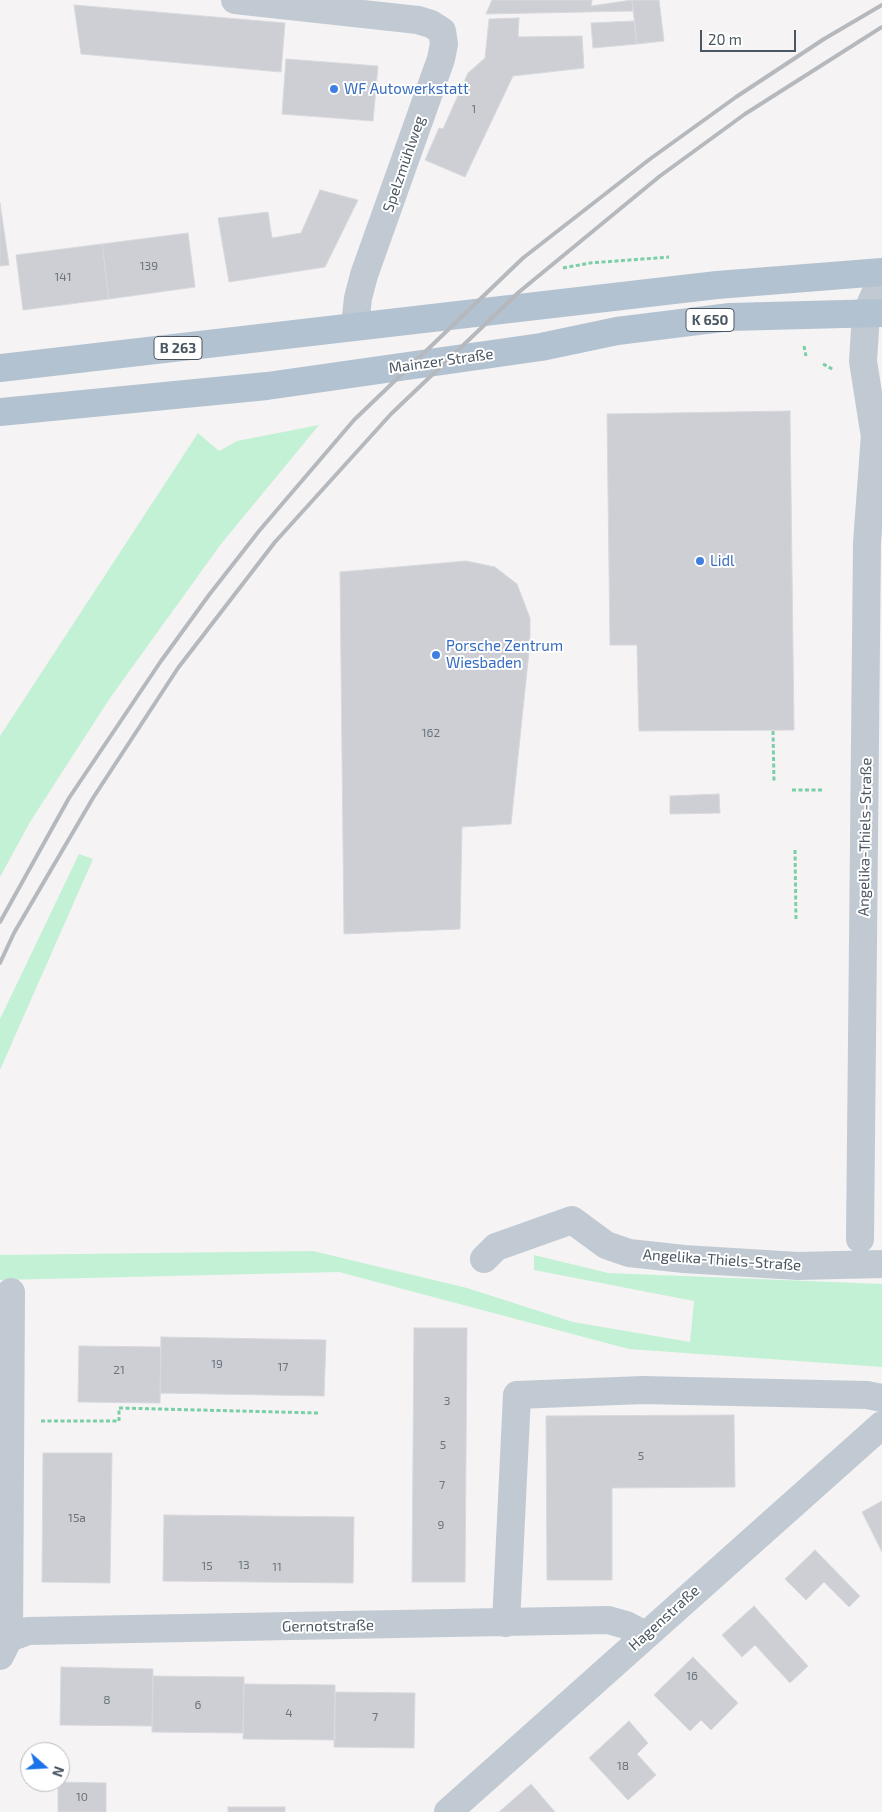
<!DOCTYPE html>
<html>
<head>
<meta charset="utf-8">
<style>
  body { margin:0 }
  #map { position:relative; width:882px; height:1812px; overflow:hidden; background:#f5f3f3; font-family:"Exo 2",sans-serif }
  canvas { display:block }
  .north { position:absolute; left:20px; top:1742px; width:50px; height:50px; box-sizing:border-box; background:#fff; border:1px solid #b7bbc0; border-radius:50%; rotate:109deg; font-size:14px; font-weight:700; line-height:20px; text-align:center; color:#4a5661 }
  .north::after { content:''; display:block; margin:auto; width:18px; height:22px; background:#1a73e8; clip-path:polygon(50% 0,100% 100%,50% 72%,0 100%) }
  .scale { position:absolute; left:700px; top:30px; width:96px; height:22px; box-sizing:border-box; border:2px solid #4a5661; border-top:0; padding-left:6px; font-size:15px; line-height:18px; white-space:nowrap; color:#4a5661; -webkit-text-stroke:4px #fff; paint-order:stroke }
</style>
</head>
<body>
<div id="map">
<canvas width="882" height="1812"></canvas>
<div class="north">N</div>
<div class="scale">20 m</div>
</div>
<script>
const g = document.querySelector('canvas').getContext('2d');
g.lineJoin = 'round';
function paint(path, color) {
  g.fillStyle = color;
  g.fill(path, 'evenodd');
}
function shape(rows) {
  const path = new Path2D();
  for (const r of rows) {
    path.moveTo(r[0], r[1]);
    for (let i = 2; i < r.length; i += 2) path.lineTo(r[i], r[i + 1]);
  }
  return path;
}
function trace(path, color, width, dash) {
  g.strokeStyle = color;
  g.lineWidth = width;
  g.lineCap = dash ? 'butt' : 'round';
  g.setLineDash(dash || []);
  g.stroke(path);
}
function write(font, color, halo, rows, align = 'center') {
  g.font = font + ' "Exo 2",sans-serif';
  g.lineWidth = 4;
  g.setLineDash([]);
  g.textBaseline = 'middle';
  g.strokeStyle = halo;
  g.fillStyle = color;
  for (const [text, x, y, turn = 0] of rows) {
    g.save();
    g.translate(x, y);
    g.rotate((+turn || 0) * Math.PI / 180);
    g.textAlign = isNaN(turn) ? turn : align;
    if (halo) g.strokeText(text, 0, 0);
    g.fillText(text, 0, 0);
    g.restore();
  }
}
paint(shape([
  [319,425,221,544,110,698,30,822,0,877,0,736,198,433,219,451,237,441],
  [79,854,93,859,0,1070,0,1019],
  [313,1251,467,1288,573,1322,690,1342,694,1301,534,1270,534,1255,608,1273,882,1284,882,1367,629,1349,339,1272,0,1280,0,1255]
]), '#c3f1d5');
const building = shape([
  [492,0,592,0,591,6,632,0,633,11,486,14,492,0],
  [632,0,659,0,664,41,637,44,632,0],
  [74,5,285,23,281,72,81,54,74,5],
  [519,18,518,37,582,36,584,68,513,76,465,177,425,160,439,128,443,129,468,73,485,58,489,19,519,18],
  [634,21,637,44,593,48,591,23,634,21],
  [286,59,378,66,373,121,282,114,286,59],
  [320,190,358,200,325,267,229,282,218,218,268,212,272,238,301,233,320,190],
  [0,203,9,265,0,266,0,203],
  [188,233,195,287,109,299,102,244,188,233],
  [102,244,109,299,23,310,16,255,102,244],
  [790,411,794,730,639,731,637,645,610,645,607,414,790,411],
  [466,561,495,567,517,584,530,618,530,642,511,824,462,827,460,929,344,934,340,572,466,561],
  [719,794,720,813,670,814,670,796,719,794],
  [414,1328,467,1328,465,1582,412,1582,414,1328],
  [161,1337,326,1340,324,1396,160,1393,161,1337],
  [79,1346,161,1347,160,1403,78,1402,79,1346],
  [734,1415,735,1487,612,1488,612,1580,547,1580,546,1416,734,1415],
  [43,1453,112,1453,110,1583,42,1582,43,1453],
  [882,1501,882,1552,862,1512,882,1501],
  [164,1515,354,1517,353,1583,163,1581,164,1515],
  [815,1550,860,1596,849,1607,824,1582,806,1600,785,1579,815,1550],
  [754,1606,808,1666,790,1683,755,1645,742,1657,722,1635,754,1606],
  [693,1657,738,1703,711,1730,701,1720,690,1731,654,1695,693,1657],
  [61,1667,153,1669,152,1726,60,1725,61,1667],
  [153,1676,244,1677,243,1733,152,1732,153,1676],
  [244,1684,335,1685,335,1740,243,1739,244,1684],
  [335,1692,415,1693,414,1748,334,1747,335,1692],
  [629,1721,648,1743,637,1754,656,1775,628,1800,589,1758,629,1721],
  [58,1782,106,1783,106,1812,58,1812,58,1782],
  [531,1784,555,1812,499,1812,531,1784],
  [228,1807,285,1807,285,1812,228,1812,228,1807]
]);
paint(building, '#cdcfd5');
trace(building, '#d7d9de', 1);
trace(shape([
  [563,268,590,263,669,257],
  [804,346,806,356],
  [823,364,834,370],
  [773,731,774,781],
  [792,790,823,790],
  [795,850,796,920],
  [41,1421,119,1421,119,1408,318,1413]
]), '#7ad0a6', 3, [4, 2.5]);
trace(shape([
  [235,0,418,20,431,24,442,31,444,44,441,59,364,275,358,298,355,326],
  [874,431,863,361,866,314,882,278],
  [860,1239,867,543,875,434,882,407],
  [484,1259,496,1247,572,1220,606,1245,629,1253,684,1259,798,1266,882,1264],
  [506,1623,517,1395,643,1390,867,1395,882,1398],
  [9,1638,11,1292],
  [0,1656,9,1638,28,1631,608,1620,626,1625,645,1635],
  [448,1812,882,1425]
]), '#c1cad2', 28);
trace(shape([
  [0,368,717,285,882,272],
  [0,412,267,386,541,347,617,331,730,317,882,313]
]), '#b3c2d1', 28);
trace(shape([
  [0,922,69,798,161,661,209,595,259,531,354,420,523,258,650,159,736,97,824,39,882,5],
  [0,963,14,933,93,798,178,668,275,542,391,414,519,292,660,176,745,114,882,27]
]), '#b5b8bd', 4);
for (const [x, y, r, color] of [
  [334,89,5,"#3f7fe0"],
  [700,561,5,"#3f7fe0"],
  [436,655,5,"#3f7fe0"]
]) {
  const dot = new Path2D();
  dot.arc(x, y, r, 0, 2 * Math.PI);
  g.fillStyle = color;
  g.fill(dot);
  trace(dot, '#fff', 2);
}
write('12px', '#6b747e', null, [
  ["1",474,109],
  ["139",149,266],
  ["141",63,277],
  ["162",431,733],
  ["19",217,1364],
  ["17",283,1367],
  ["21",119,1370],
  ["3",447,1401],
  ["5",443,1445],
  ["5",641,1456],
  ["7",442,1485],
  ["15a",77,1518],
  ["9",441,1525],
  ["13",244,1565],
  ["15",207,1566],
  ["11",277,1567],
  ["16",692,1676],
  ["8",107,1700],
  ["6",198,1705],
  ["4",289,1713],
  ["7",375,1717],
  ["18",623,1766],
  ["10",82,1797]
]);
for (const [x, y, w] of [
  [710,320,48],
  [178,348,48]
]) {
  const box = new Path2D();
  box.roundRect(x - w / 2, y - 11.5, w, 23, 4);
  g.fillStyle = '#fff';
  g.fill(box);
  trace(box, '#4a5661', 1);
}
write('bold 14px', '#4a5661', null, [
  ["K 650",710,320],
  ["B 263",178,348]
]);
write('15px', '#366cbe', '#fff', [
  ["WF Autowerkstatt",344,89],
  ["Lidl",710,561],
  ["Porsche Zentrum",446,646],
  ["Wiesbaden",446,663]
], 'left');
write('15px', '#4a5661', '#fff', [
  ["Spelzmühlweg",404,164,-71],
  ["Mainzer Straße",441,361,-8],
  ["Angelika-Thiels-Straße",865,837,-89],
  ["Angelika-Thiels-Straße",722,1260,4],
  ["Hagenstraße",664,1618,-42],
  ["Gernotstraße",328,1626,-1]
]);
</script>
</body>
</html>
